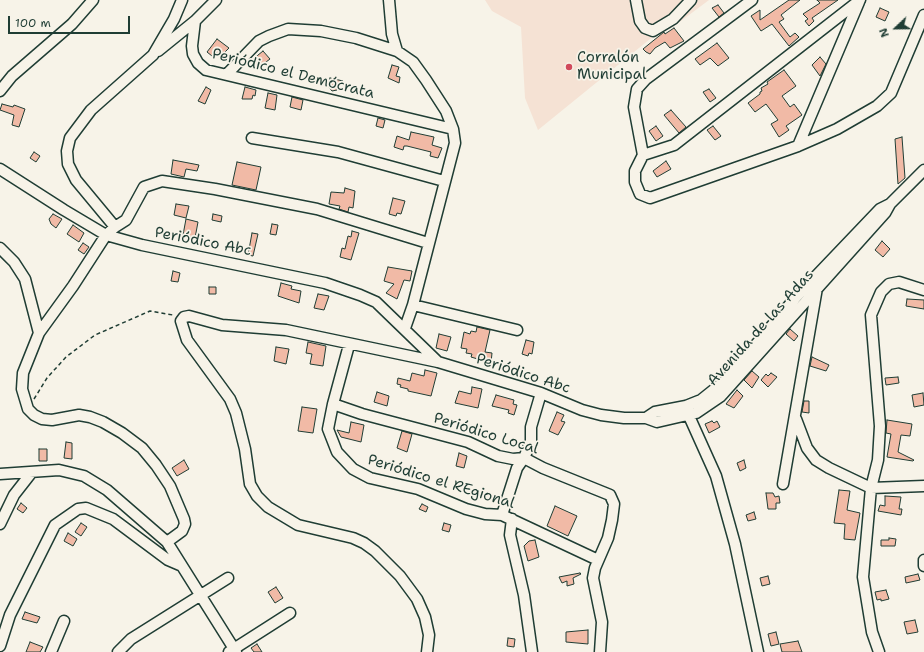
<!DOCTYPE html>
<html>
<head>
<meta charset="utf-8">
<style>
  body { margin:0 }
  #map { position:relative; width:924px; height:652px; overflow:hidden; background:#f7f3e8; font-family:"Shantell Sans",sans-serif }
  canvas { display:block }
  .north { position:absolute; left:876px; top:8px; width:40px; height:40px; -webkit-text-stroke:3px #f7f3e8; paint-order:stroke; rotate:248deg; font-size:11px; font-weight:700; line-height:16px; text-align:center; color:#1f3d34 }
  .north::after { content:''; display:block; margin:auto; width:14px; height:18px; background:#1f3d34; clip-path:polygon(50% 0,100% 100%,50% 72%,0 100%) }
  .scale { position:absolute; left:8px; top:16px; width:122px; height:18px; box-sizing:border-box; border:2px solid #1f3d34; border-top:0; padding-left:5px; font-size:12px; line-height:14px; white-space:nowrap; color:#1f3d34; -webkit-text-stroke:3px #f7f3e8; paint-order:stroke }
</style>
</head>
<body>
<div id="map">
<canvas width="924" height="652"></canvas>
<div class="north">N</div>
<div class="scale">100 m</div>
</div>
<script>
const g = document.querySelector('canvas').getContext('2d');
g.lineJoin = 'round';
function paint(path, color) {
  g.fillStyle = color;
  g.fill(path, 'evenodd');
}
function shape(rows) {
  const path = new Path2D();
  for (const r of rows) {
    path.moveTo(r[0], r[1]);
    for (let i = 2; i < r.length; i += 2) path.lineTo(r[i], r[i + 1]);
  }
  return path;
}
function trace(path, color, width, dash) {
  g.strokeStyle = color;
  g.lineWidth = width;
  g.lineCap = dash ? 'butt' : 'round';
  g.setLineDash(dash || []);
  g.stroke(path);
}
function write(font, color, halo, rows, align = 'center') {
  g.font = font + ' "Shantell Sans",sans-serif';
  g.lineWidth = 3.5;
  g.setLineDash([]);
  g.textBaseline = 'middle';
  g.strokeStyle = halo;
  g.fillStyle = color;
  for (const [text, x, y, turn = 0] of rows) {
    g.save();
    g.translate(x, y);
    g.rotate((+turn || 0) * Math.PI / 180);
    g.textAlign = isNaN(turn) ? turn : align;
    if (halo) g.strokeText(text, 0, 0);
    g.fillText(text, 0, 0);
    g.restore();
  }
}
paint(shape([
  [485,0,709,0,673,27,655,35,538,130,525,98,521,27,492,11]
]), '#f5e2d4');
const building = shape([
  [789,0,800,0,781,15,784,19,779,22,790,37,795,33,799,37,789,46,772,24,761,31,751,16,760,10,760,20,789,0],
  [817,0,838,0,812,18,814,21,809,26,805,21,808,19,803,14,820,3,817,0],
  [718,5,724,13,719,17,712,8,718,5],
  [880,8,889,12,885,21,876,17,880,8],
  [674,28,684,41,670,48,665,42,655,48,650,54,646,52,643,49,664,32,665,34,674,28],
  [217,39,229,48,220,57,216,52,212,56,207,52,217,39],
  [717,43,729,58,718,66,710,58,700,65,695,59,717,43],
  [263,51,270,59,258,68,252,60,263,51],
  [820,57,826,64,820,76,812,65,820,57],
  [392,65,399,67,396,76,400,77,399,83,388,78,392,65],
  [784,70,796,86,782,96,790,107,794,104,802,115,786,126,789,130,779,137,771,124,778,120,766,104,755,112,748,103,760,94,760,92,762,91,761,88,768,84,767,82,784,70],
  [330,78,343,81,337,86,337,90,332,91,328,86,330,78],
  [206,87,211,90,205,104,198,101,206,87],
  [245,87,256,90,255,96,253,95,252,99,242,99,245,87],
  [709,89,716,98,710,102,703,92,709,89],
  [268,93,277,95,275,110,265,108,268,93],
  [292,97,303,100,301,110,290,107,292,97],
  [2,104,13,107,14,105,25,109,19,127,12,125,14,115,0,110,2,104],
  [671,110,686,127,679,133,664,115,671,110],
  [378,118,385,120,383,128,376,126,378,118],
  [656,126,663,136,656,141,649,131,656,126],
  [713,126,721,136,715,140,707,130,713,126],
  [411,132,434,137,432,145,442,148,438,158,430,156,431,152,407,146,404,146,403,150,394,147,397,136,409,140,411,132],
  [902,137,905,178,898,184,895,139,902,137],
  [34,152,40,156,36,162,30,158,34,152],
  [173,160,199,165,197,171,186,169,184,177,171,174,173,160],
  [666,161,671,169,657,177,653,171,666,161],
  [237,162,261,167,256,190,232,185,237,162],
  [345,188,355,191,353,208,349,207,348,212,339,209,340,206,329,204,331,192,344,193,345,188],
  [393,198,405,201,401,214,397,213,396,216,389,214,393,198],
  [176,204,189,206,186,218,174,215,176,204],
  [53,214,62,219,56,228,51,224,49,219,53,214],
  [213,214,222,216,221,222,212,220,213,214],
  [186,219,198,222,195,238,183,235,186,219],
  [272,224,278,225,276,235,270,234,272,224],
  [73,225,84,233,79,242,67,234,73,225],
  [352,231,359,233,351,260,340,257,342,248,345,249,348,236,351,237,352,231],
  [252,233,258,234,253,256,248,255,252,233],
  [882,241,890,249,883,257,875,250,882,241],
  [83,243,89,247,84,254,78,250,83,243],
  [388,267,412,271,410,281,404,280,397,299,386,293,394,284,384,281,388,267],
  [173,271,180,273,178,282,171,281,173,271],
  [281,283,292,286,291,289,301,291,299,303,278,296,281,283],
  [209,287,216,287,216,294,209,294,209,287],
  [318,294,329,296,324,310,314,308,318,294],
  [907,299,924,300,924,309,906,306,907,299],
  [477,327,490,330,485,352,492,353,491,363,471,357,472,354,466,353,467,349,461,348,464,332,470,334,471,331,476,332,477,327],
  [790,329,798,336,794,341,786,334,790,329],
  [439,334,451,337,447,351,436,348,439,334],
  [526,340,534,342,532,354,529,353,528,356,522,354,526,340],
  [308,342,326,346,323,366,310,364,312,354,306,353,308,342],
  [276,347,289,349,286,364,274,361,276,347],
  [812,357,829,365,826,371,810,366,812,357],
  [425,370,437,373,431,396,408,391,408,389,400,387,401,385,397,384,398,378,410,381,412,373,424,376,425,370],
  [752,371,759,377,752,388,744,380,752,371],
  [771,373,777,377,768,387,761,380,766,374,768,376,771,373],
  [898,377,899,383,886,385,885,378,898,377],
  [472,387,482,389,478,408,455,403,459,391,471,394,472,387],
  [737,390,743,396,734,408,726,404,737,390],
  [377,392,389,396,387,406,374,402,377,392],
  [923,393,924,405,914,407,912,395,923,393],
  [496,395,514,400,513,404,517,405,514,415,508,413,509,410,492,406,496,395],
  [804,401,809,401,809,413,802,412,804,401],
  [302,407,317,409,313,433,298,431,302,407],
  [557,412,564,415,561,421,565,422,558,435,549,431,557,412],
  [887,420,912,424,910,436,901,435,898,452,914,460,913,461,887,457,891,434,886,433,887,420],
  [712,421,714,423,717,421,720,427,709,433,705,424,712,421],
  [351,422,364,425,361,442,341,437,337,430,349,433,351,422],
  [402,431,412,434,407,452,397,448,402,431],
  [66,442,72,443,72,459,64,458,66,442],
  [39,449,47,449,47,461,39,461,39,449],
  [459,453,467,456,464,468,456,466,459,453],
  [184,460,189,469,177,476,172,468,184,460],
  [744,460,746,468,740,471,737,463,744,460],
  [839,490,850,491,847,510,860,513,855,540,844,539,845,524,834,523,839,490],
  [766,493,773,493,775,497,779,496,780,503,776,503,776,509,768,509,766,493],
  [885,496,901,497,899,509,902,509,901,515,878,511,880,505,885,506,885,496],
  [21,503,27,508,23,513,17,509,21,503],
  [422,504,428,507,426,512,419,509,422,504],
  [555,506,577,516,568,536,547,526,555,506],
  [754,512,756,519,748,521,746,515,754,512],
  [81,523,87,527,81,536,75,532,81,523],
  [444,523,451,525,449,532,442,530,444,523],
  [68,533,77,539,73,546,64,541,68,533],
  [889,538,896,539,895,546,881,546,881,540,889,540,889,538],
  [535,540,539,557,528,561,524,546,529,541,535,540],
  [580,573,581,574,573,578,574,584,567,586,567,581,562,583,559,577,580,573],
  [918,574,920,580,906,583,905,577,918,574],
  [768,576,770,584,762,586,760,578,768,576],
  [276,587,283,598,275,603,268,592,276,587],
  [886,590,889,599,881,601,881,599,877,600,875,592,886,590],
  [25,612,40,617,37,623,22,619,25,612],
  [915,620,918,632,907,634,904,622,915,620],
  [588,630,588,644,566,642,566,632,588,630],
  [776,632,779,644,771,646,768,634,776,632],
  [508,638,515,639,514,647,507,646,508,638],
  [798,641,802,652,782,652,780,644,798,641],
  [30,642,43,647,40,652,26,652,30,642],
  [257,644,262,652,254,652,251,648,257,644]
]);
paint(building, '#f1baa6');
trace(building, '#1f3d34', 1);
const minor = shape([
  [216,0,195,21,192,46,193,54,198,63,206,70,453,129],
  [389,0,392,34,397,51],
  [636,0,640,21,645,28,653,31,673,19,691,0],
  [752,0,646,79,637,89,634,107,643,155,635,171,635,182,640,194,650,198,798,146,837,129,877,106,891,93,924,15],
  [158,51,195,21],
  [227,74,259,41,269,36,288,29,321,31,356,38,397,51,413,62,426,80,446,111,453,129,455,143,413,305],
  [0,91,12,76,72,24,93,0],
  [252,138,338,152,444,181],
  [798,146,859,2],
  [643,155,674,145,860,0],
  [0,169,64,210,106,235,142,245,325,283,360,295,376,302,438,362,541,393,582,410,601,415,624,418,646,418,657,422,696,413,721,396,885,213,890,204],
  [115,227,76,180,68,164,67,151,70,138,91,110,153,55,174,19,182,0],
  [0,248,14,262,25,279,39,333],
  [405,328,413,305,517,330],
  [349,345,333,404,328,429,337,452,353,469,370,478,418,489,466,509,485,514,502,515,598,560],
  [333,404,362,414,468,442,498,456,513,459,524,458,543,468,610,495,614,504,612,520,608,538,595,568,593,578,602,622,600,652],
  [689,416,716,476,735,544,758,652],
  [646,418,655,412,686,406,701,400,726,380,797,296,880,209,890,204,924,170],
  [796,419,807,448,816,460,829,468,871,488,924,486],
  [0,474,59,470,84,476,107,490,167,542,236,652],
  [783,484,817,288],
  [502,515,517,468,524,458,531,441,531,427,541,393],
  [512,519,510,535,524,595,532,652],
  [0,524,14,495,32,472],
  [167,542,182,531,185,524,184,519,170,486,156,465,142,448,122,433,103,422,90,417,79,415,52,420,42,419,34,415,28,409,22,389,23,373,39,333,73,286,106,235,115,227,126,220,144,187,162,181,215,189,317,209,428,243],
  [924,560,924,566],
  [0,646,10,615,55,525,78,509,86,508,113,519,168,560,182,566],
  [51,652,64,621],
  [118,652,131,639,228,578],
  [229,652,290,613],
  [427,652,429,635,425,617,417,599,400,576,375,551,364,543,353,538,298,525,268,507,257,496,250,484,245,449,236,413,230,399,187,340,181,321,184,317,189,316,222,325,286,330,438,362],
  [879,652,872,632,863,577,871,488,878,460,880,426,871,315,881,292,889,284,899,282,924,290]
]);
trace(minor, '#1f3d34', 13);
trace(shape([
  [34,399,47,378,66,357,95,335,150,311,173,315]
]), '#1f3d34', 1.5, [4, 3]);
trace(minor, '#f7f3e8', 10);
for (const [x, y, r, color] of [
  [569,67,4,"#d1495b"]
]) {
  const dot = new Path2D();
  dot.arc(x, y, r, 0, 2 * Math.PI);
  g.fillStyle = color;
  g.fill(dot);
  trace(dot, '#f7f3e8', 1.5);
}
write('15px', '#1f3d34', '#f7f3e8', [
  ["Corralón",577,58],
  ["Municipal",577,75]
], 'left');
write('15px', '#1f3d34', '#f7f3e8', [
  ["Periódico el Demócrata",293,74,14],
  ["Periódico Abc",203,242,11],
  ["Avenida de las Adas",761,328,-48],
  ["Periódico Abc",523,374,18],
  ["Periódico Local",486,434,17],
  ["Periódico el REgional",441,482,17]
]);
</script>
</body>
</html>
